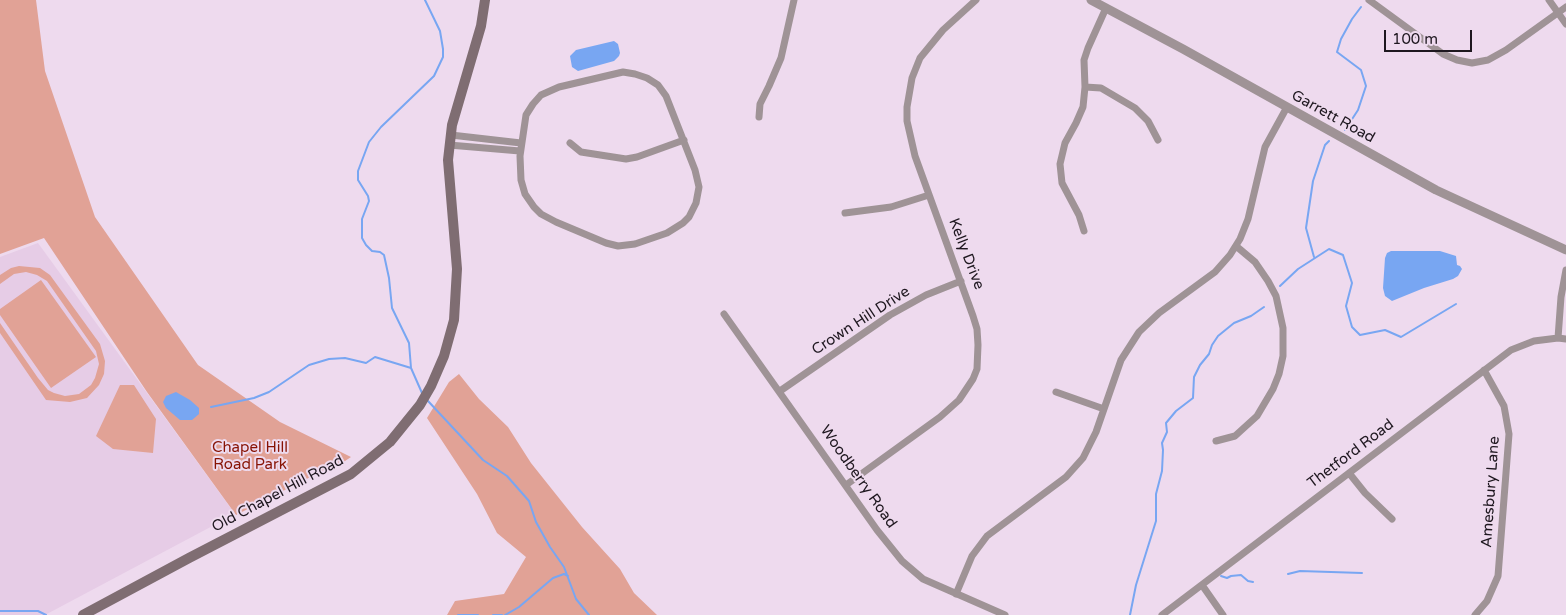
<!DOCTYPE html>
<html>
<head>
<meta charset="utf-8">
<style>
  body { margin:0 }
  #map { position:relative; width:1566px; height:615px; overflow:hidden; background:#eedaee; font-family:"Varela Round",sans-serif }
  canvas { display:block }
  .scale { position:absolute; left:1384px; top:30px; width:88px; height:22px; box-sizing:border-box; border:2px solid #1e171f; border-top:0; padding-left:6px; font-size:15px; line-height:18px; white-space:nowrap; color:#1e171f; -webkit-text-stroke:4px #eedaee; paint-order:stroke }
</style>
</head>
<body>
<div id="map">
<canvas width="1566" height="615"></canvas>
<div class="scale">100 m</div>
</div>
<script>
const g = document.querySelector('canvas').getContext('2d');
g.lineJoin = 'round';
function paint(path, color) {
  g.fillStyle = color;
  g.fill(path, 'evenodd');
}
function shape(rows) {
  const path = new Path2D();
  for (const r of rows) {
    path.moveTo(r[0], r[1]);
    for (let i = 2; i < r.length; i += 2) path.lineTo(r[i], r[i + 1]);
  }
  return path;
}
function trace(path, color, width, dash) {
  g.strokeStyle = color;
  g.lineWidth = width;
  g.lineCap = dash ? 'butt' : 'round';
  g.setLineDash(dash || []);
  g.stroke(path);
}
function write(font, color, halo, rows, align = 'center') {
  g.font = font + ' "Varela Round",sans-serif';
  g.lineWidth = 4;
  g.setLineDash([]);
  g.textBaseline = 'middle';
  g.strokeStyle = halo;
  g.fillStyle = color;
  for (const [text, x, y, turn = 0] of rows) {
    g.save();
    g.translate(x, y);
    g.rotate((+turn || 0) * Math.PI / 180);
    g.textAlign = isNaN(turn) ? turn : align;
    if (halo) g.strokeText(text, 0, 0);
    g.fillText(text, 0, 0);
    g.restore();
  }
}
paint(shape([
  [38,243,235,514,45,615,0,615,0,257]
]), '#e6cce6');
paint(shape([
  [0,0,36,0,45,71,95,217,198,365,280,422,351,457,330,471,328,468,236,515,147,392,44,238,0,254],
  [19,266,40,268,50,275,100,344,105,361,104,374,99,385,87,398,70,402,46,400,0,333,0,323,38,378,48,390,54,393,65,396,79,394,91,385,95,378,99,364,96,351,47,281,37,275,26,272,14,274,0,284,0,275,11,268],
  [41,280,96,357,51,388,0,315,0,309],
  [459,374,479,399,508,427,531,463,582,527,620,569,634,593,657,615,447,615,455,601,504,594,526,557,497,533,477,494,427,418,449,382],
  [120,385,134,385,156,419,153,453,113,449,96,436]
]), '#e1a296');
paint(shape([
  [614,41,618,44,620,53,619,56,614,61,578,71,572,67,570,56,576,50],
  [1391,251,1440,251,1456,256,1457,265,1460,266,1462,269,1458,276,1453,279,1424,288,1392,301,1385,296,1383,288,1385,258,1387,253],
  [176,392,190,400,199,408,199,414,192,420,180,420,166,408,163,402,166,396]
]), '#78a6f2');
trace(shape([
  [1345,130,1358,110,1366,86,1361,70,1337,52,1341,39,1352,19,1361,7],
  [1314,257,1306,228,1313,181,1325,145,1329,141],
  [1280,286,1298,269,1329,249,1343,255,1352,283,1346,306,1352,327,1360,335,1385,330,1401,337,1456,304],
  [422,393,411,368,409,343,392,308,389,278,384,255,380,252,372,251,366,245,362,238,362,219,369,201,368,196,358,180,358,171,369,142,381,127,434,76,443,57,443,49,440,31,425,0],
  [428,401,483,460,507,476,529,501,536,522,550,547,564,567,576,599,589,615],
  [211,407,254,398,269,392,309,365,329,359,345,358,366,363,375,357,411,368],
  [1288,574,1300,571,1362,573],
  [1221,576,1227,578,1231,576,1241,575,1248,581,1253,582],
  [0,611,38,611,46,615],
  [458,615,478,615],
  [493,615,502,615],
  [505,615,519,607,553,578,564,574,568,576],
  [1130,615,1136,585,1156,521,1156,494,1162,471,1163,450,1162,443,1167,432,1166,423,1176,411,1193,398,1194,377,1200,365,1209,354,1212,345,1218,336,1234,323,1251,316,1264,307]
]), '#78a6f2', 2);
trace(shape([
  [1369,0,1443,54,1457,60,1472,63,1488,60,1506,50,1566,7],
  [1549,0,1566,24],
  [623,72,635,74,647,78,658,85,666,96,695,170,699,187,696,203,689,217,683,223,667,233,635,244,618,246,606,243,556,222,541,214,534,207,525,194,521,180,520,156,526,115,533,104,541,95,559,87,623,72],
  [1085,87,1101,88,1135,108,1148,121,1158,140],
  [759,117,760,104,769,86,781,58,794,0],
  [451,135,521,143],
  [570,143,581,152,626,159,637,157,684,140],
  [449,145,520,151],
  [845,213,891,207,929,195],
  [1084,231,1079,215,1062,183,1060,164,1065,143,1076,123,1083,107,1085,87,1084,60,1088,48,1106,8],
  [724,314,877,530,902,561,923,579,1005,615],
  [1558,338,1561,297,1566,270],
  [780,391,890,315,926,295,961,281],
  [1056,392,1104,409],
  [1216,441,1235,436,1257,416,1273,389,1279,374,1283,356,1283,328,1276,296,1268,281,1255,262,1236,246],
  [1349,473,1365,493,1392,519],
  [846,485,940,417,959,400,973,379,977,369,978,345,977,329,973,316,915,156,907,121,907,107,912,78,920,58,943,30,976,0],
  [1202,585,1223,615],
  [956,594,972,556,987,536,1066,477,1083,458,1096,432,1121,360,1139,332,1159,313,1215,272,1230,255,1240,239,1248,219,1265,147,1287,107],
  [1162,615,1511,350,1534,341,1558,338,1566,339],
  [1475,615,1487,601,1498,576,1509,434,1504,406,1484,370]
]), '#9f9396', 7);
trace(shape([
  [1091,0,1183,49,1436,190,1566,250]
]), '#9f9396', 9);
trace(shape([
  [83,615,189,558,351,474,390,442,420,405,431,386,444,356,454,320,457,269,448,160,452,125,481,26,485,0]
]), '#7f6d72', 10);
write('15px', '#1e171f', '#eedaee', [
  ["Garrett Road",1333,117,29],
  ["Kelly Drive",966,254,69],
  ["Crown Hill Drive",861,321,-33],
  ["Thetford Road",1351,454,-37],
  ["Woodberry Road",858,477,55],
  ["Amesbury Lane",1491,492,-86],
  ["Old Chapel Hill Road",278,494,-28]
]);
write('15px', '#871304', '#eedaee', [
  ["Chapel Hill",250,448],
  ["Road Park",250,465]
]);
</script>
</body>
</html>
